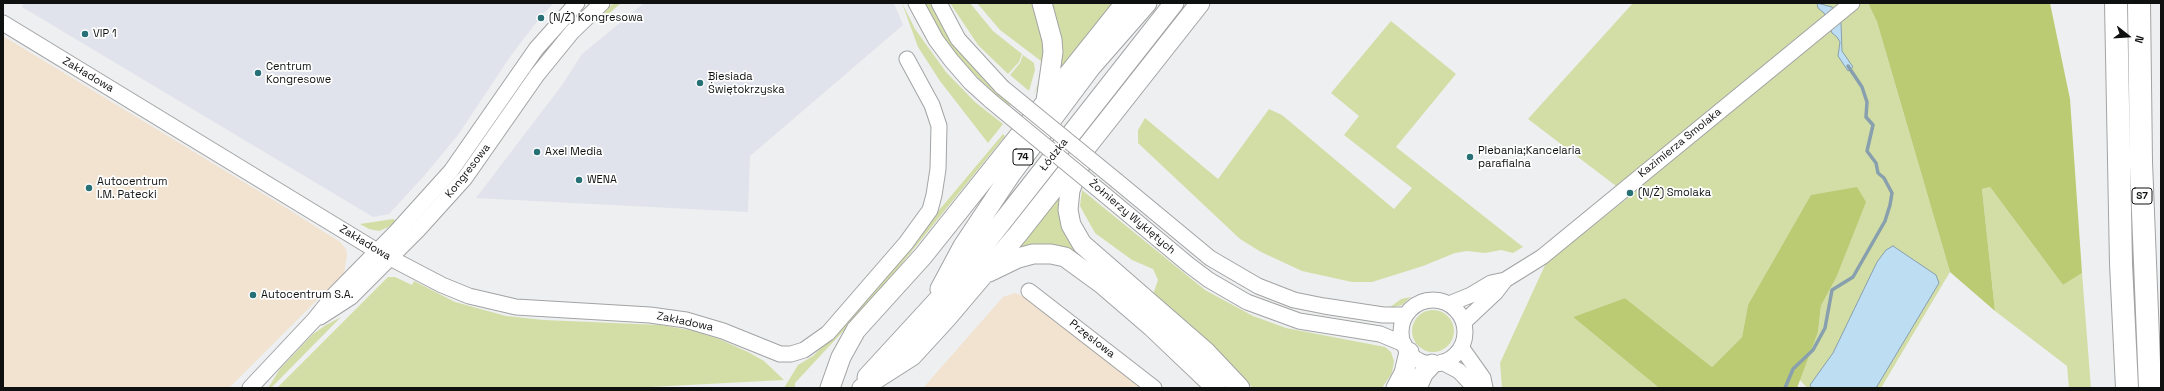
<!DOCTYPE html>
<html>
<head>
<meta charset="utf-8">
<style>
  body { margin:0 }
  #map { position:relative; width:2164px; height:391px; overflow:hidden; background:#eeeff0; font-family:"Space Grotesk",sans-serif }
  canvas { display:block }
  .frame { position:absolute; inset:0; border:4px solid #0f1010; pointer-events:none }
  .north { position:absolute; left:2108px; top:16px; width:40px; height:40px; -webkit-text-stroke:3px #fff; paint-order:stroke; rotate:107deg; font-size:11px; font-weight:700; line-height:16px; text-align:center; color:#0f1010 }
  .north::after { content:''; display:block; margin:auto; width:14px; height:18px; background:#0f1010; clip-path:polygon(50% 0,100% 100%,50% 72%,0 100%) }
</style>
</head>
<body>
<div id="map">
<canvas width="2164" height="391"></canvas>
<div class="frame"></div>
<div class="north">N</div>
</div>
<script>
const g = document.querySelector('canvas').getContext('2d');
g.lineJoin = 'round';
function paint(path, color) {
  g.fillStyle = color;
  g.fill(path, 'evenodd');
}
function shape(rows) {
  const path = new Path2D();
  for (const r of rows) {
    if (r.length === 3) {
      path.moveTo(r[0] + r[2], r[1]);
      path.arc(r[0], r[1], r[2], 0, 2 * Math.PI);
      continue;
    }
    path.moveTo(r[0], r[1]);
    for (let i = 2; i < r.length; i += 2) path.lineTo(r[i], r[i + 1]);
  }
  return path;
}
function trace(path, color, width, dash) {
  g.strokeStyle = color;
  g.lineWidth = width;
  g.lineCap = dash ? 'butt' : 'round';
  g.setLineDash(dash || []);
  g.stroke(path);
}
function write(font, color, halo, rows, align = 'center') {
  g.font = font + ' "Space Grotesk",sans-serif';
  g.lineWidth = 3.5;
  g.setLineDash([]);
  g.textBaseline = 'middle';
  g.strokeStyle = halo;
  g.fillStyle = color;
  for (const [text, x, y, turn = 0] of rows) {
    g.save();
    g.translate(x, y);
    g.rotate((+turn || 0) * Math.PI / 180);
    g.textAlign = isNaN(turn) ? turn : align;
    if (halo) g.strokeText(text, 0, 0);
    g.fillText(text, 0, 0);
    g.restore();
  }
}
paint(shape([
  [24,3,554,3,543,14,512,54,458,135,424,176,389,214,373,217,22,7],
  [644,3,894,3,903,25,750,156,748,212,476,198,562,85,582,54]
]), '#e0e3eb');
paint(shape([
  [3,36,280,204,340,242,346,249,347,255,344,273,229,388,3,388],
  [1015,293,1034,301,1142,388,923,388,1003,297]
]), '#f2e3d0');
paint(shape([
  [614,3,620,4,598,23,594,19],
  [902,3,915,29,946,72,975,102,1003,124,988,143,940,81,918,47],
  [923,3,930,3,943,27,969,63,985,81,1011,103,1009,106,966,67,941,35],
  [950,3,970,3,993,31,1022,54,1019,62,1008,74,978,45],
  [977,3,1033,3,1046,44,1039,84,1034,95,1040,77,1041,61,1000,30],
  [1050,3,1116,3,1060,75],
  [1633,3,1840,3,1616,186,1528,119],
  [1859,3,1868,3,1877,22,1950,272,1881,388,1807,388,1799,379,1818,332,1821,306,1836,278,1748,305,1742,337,1712,367,1625,298,1573,317,1659,388,1502,388,1500,363,1546,263,1624,201],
  [1391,21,1456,74,1396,147,1523,247,1513,253,1501,250,1485,253,1467,251,1455,253,1423,266,1372,282,1352,282,1302,271,1261,252,1240,239,1138,143,1138,130,1145,118,1218,179,1269,109,1282,115,1394,209,1412,188,1344,135,1359,116,1331,93],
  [1023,55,1034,63,1035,70,1029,91,1010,75,1020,63],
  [1003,134,1005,136,874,298,795,383,795,388,784,388,798,365,813,356,835,334],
  [1990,187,2063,285,2082,273,2091,388,2069,388,2067,366,1995,311,1982,189],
  [1082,190,1205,290,1253,316,1286,328,1385,347,1391,352,1394,361,1392,373,1382,388,1253,388,1220,356,1152,297,1158,280,1153,269,1132,260,1095,233,1080,206],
  [1060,192,1061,208,1143,306,1231,388,1225,388,1084,262,1012,254],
  [393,219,396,221,391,226,379,231,369,229,360,224],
  [388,277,395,277,412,285,414,281,455,302,506,316,544,320,661,325,694,331,719,339,748,352,764,361,784,380,631,388,277,388],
  [1411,297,1402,305,1389,308,1401,299],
  [1433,331,21],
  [341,317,271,388,268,388,280,369,313,334,326,325]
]), '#d3dea7');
paint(shape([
  [1868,3,2050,3,2070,99,2082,273,2063,285,1990,187,1982,189,1995,311,1950,272,1877,22],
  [1857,187,1866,202,1836,278,1821,306,1818,332,1797,388,1659,388,1573,317,1625,298,1712,367,1742,337,1748,305,1811,195]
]), '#bbcb73');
const water = shape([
  [1817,3,1832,7,1841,23,1842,51,1853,67,1848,71,1838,56,1840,42,1837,37,1832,33,1824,13,1818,8,1817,3],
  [1893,246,1936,275,1939,283,1876,388,1812,388,1810,385,1833,353,1877,262,1886,250,1893,246]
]);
paint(water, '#bcddf2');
trace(water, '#88a0ae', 1);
trace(shape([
  [1785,388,1793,369,1813,350,1825,328,1832,290,1853,277,1885,221,1890,205,1892,193,1884,178,1878,173,1876,163,1867,151,1873,125,1866,117,1867,102,1862,87,1848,66]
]), '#88a0ae', 3.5);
const minor = shape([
  [916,3,936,40,951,60,971,83,991,101],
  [939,3,958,39,1002,87],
  [3,23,377,251,442,285,469,296,516,307,650,315,686,320,723,331,780,354,791,354,804,350,828,333,906,243,930,210,934,195,938,169,939,126,932,105,907,59],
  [1117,181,1210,258,1258,286,1294,300,1324,306,1383,315,1406,315],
  [1105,195,1189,265,1209,280,1247,302,1299,321,1380,334,1404,344],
  [1029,291,1154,388],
  [1433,332,32],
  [1449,304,1471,295,1491,283,1505,280,1542,257,1852,3],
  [320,317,351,297,418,230,465,178,537,75,572,32,602,3],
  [1464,322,1496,292,1505,280],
  [1461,347,1483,378,1485,388],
  [1442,362,1459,371,1475,388],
  [250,388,314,320,334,295,396,232,451,171,536,49,577,3]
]);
const major = shape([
  [1042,3,1052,40,1053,52,1046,101],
  [1081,163,1070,190,1068,210,1071,225,1082,244,1206,352,1240,388],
  [989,272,1018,258,1033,254,1051,254,1065,257,1102,284,1152,327,1216,388],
  [940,289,963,246,1011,174,1091,67,1147,3],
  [867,377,970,265,984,245,1174,3],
  [830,388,841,357,856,330,923,256,1125,3],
  [862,388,912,356,946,319,1018,234,1200,3],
  [1396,388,1404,373,1409,352],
  [1417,388,1423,374,1432,364]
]);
const highway = shape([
  [2116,3,2121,264,2127,388],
  [2139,3,2141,162,2150,388]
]);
trace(minor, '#a2a3a4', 17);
trace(major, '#a2a3a4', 21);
trace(highway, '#a2a3a4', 24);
trace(minor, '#fff', 15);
trace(major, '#fff', 19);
trace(highway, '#fff', 22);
const minorBridge = shape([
  [1002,87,1117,181],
  [991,101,1105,195]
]);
trace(minorBridge, '#a2a3a4', 17, []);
trace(minorBridge, '#fff', 15);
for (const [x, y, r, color] of [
  [541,18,4,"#267076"],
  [85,34,4,"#267076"],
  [258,73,4,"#267076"],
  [700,83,4,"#267076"],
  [537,152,4,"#267076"],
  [1470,157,4,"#267076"],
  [579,180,4,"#267076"],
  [89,188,4,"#267076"],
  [1630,193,4,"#267076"],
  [253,295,4,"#267076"]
]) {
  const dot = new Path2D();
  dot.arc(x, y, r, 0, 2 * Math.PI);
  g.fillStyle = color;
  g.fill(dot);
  trace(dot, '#fff', 1.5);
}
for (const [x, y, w] of [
  [1023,157,20],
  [2142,196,20]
]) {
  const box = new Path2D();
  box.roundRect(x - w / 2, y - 8, w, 16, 3);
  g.fillStyle = '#fff';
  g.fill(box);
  trace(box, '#0f1010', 1);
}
write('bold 10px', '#0f1010', null, [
  ["74",1023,157],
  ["S7",2142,196]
]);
write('11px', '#0f1010', '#fff', [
  ["(N/Ż) Kongresowa",549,18],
  ["VIP 1",93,34],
  ["Centrum",266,67],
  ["Kongresowe",266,80],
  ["Biesiada",708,77],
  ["Świętokrzyska",708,90],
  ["Plebania;Kancelaria",1478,151],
  ["parafialna",1478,164],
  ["Axel Media",545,152],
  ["WENA",587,180],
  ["Autocentrum",97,182],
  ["I.M. Patecki",97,195],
  ["(N/Ż) Smolaka",1638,193],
  ["Autocentrum S.A.",261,295]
], 'left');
write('11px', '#0f1010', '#fff', [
  ["Zakładowa",88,75,31],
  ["Kazimierza Smolaka",1680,143,-39],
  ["Łódzka",1054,155,-52],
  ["Kongresowa",468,171,-52],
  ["Żołnierzy Wyklętych",1132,217,40],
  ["Zakładowa",365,243,31],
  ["Zakładowa",685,322,12],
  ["Przęsłowa",1092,339,38]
]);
</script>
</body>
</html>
